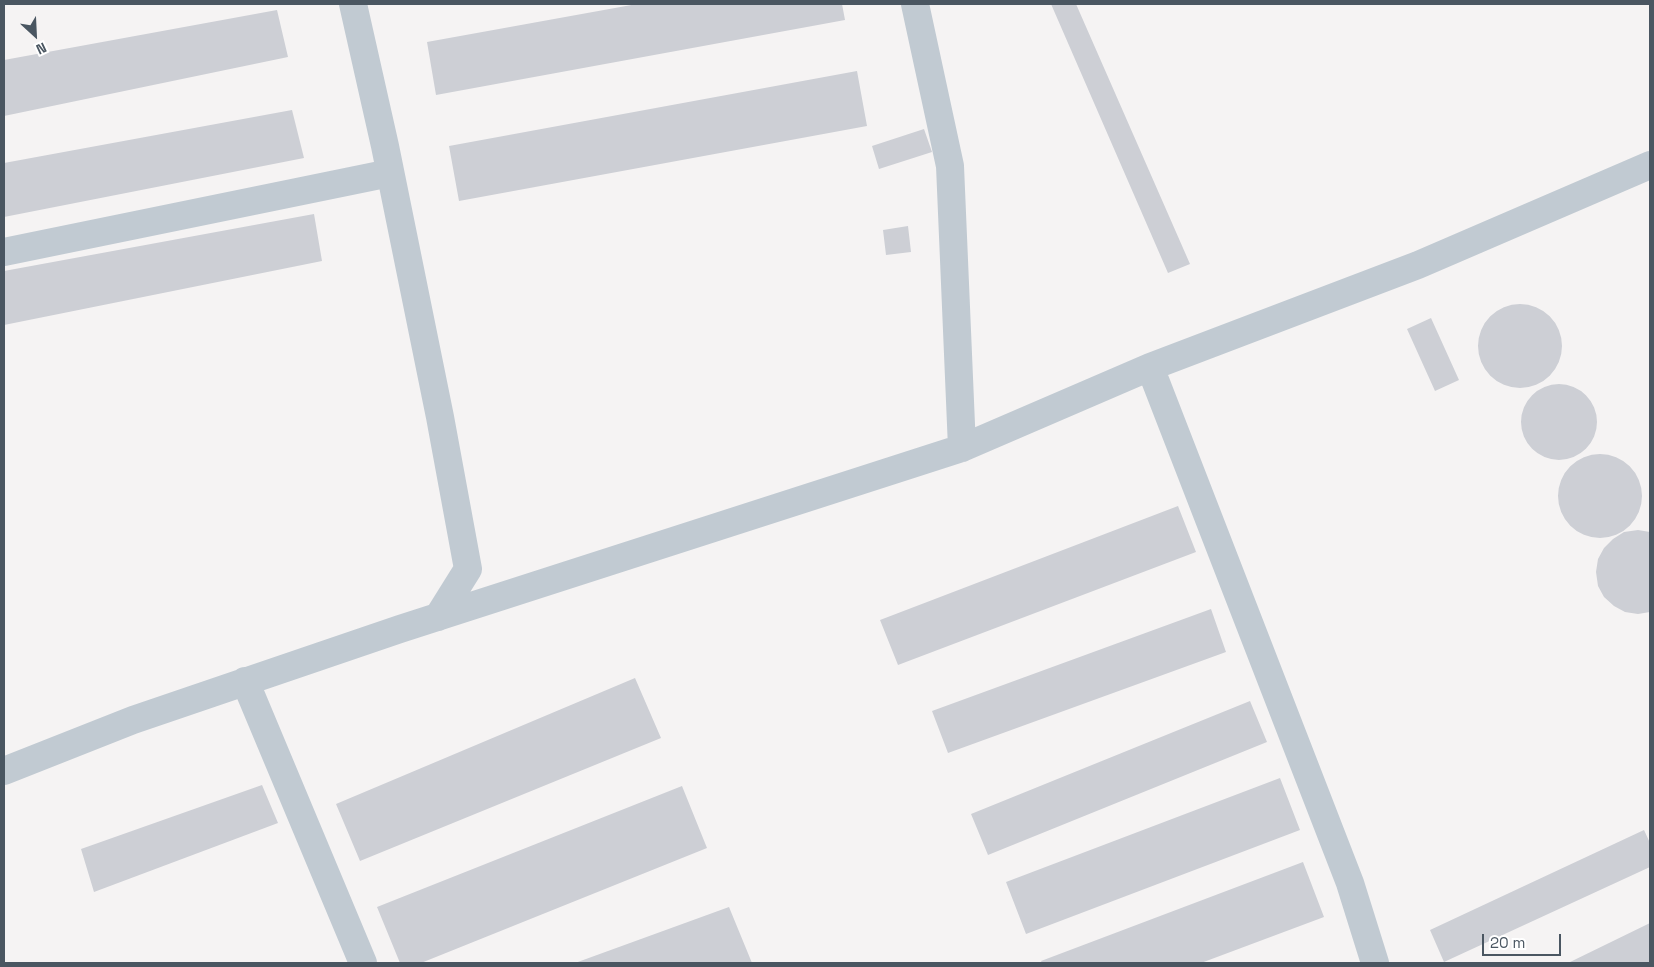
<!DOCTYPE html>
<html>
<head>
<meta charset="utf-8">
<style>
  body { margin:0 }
  #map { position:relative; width:1654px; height:967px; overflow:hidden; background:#f5f3f3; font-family:"Space Grotesk",sans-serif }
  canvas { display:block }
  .frame { position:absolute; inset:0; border:5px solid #4a5661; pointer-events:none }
  .north { position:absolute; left:10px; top:10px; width:50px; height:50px; -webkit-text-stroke:4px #fff; paint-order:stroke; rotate:155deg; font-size:14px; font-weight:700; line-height:20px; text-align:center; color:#4a5661 }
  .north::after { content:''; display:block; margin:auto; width:18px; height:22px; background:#4a5661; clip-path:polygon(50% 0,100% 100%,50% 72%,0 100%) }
  .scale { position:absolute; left:1482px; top:934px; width:79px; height:22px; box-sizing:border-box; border:2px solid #4a5661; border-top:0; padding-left:6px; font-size:15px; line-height:18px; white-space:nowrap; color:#4a5661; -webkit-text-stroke:4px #fff; paint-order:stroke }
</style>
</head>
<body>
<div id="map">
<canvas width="1654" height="967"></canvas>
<div class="frame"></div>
<div class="north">N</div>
<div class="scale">20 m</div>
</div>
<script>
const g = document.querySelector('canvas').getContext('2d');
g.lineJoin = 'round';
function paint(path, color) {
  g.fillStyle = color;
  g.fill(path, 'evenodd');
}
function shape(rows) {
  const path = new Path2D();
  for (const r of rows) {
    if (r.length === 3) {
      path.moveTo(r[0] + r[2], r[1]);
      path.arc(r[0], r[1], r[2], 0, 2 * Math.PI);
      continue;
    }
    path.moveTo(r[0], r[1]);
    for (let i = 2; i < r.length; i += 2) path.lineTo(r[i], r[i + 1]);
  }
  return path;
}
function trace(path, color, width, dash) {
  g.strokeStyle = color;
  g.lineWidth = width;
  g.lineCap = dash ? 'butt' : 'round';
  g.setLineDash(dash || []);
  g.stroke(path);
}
paint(shape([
  [637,4,842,4,845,20,436,95,427,42],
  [1051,4,1076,4,1190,264,1168,273],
  [277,10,288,57,4,116,4,60],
  [857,71,867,126,459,201,449,146],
  [292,110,304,158,4,217,4,163],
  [924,129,932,152,879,169,872,146],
  [314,214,322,261,4,325,4,271],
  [908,226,911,252,886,255,883,230],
  [1520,346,42],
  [1431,318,1459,380,1435,391,1407,329],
  [1559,422,38],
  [1600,496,42],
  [1178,506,1196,552,898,665,880,620],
  [1638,530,1650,532,1650,612,1638,614,1625,612,1614,606,1604,597,1598,586,1596,572,1598,559,1604,548,1613,539,1624,532],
  [1211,609,1226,652,948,753,932,711],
  [635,678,661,738,360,861,336,804],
  [1250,701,1267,742,988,855,971,814],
  [1280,778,1300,830,1026,934,1006,882],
  [262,785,278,823,94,892,81,849],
  [682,786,707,848,421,963,400,963,377,907],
  [1644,830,1650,843,1650,867,1444,962,1430,930],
  [1303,862,1324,917,1201,963,1042,963,1041,961],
  [729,907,752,963,575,963],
  [1650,923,1650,963,1568,963]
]), '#cdcfd5');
trace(shape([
  [353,4,385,146,440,417,468,569,438,617],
  [915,4,950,166,962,448],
  [4,252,390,173],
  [1150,367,1350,883,1375,963],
  [245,681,363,963],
  [4,771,133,720,400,629,962,448,1150,367,1418,265,1650,165]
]), '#c1cad2', 28);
</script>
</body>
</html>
